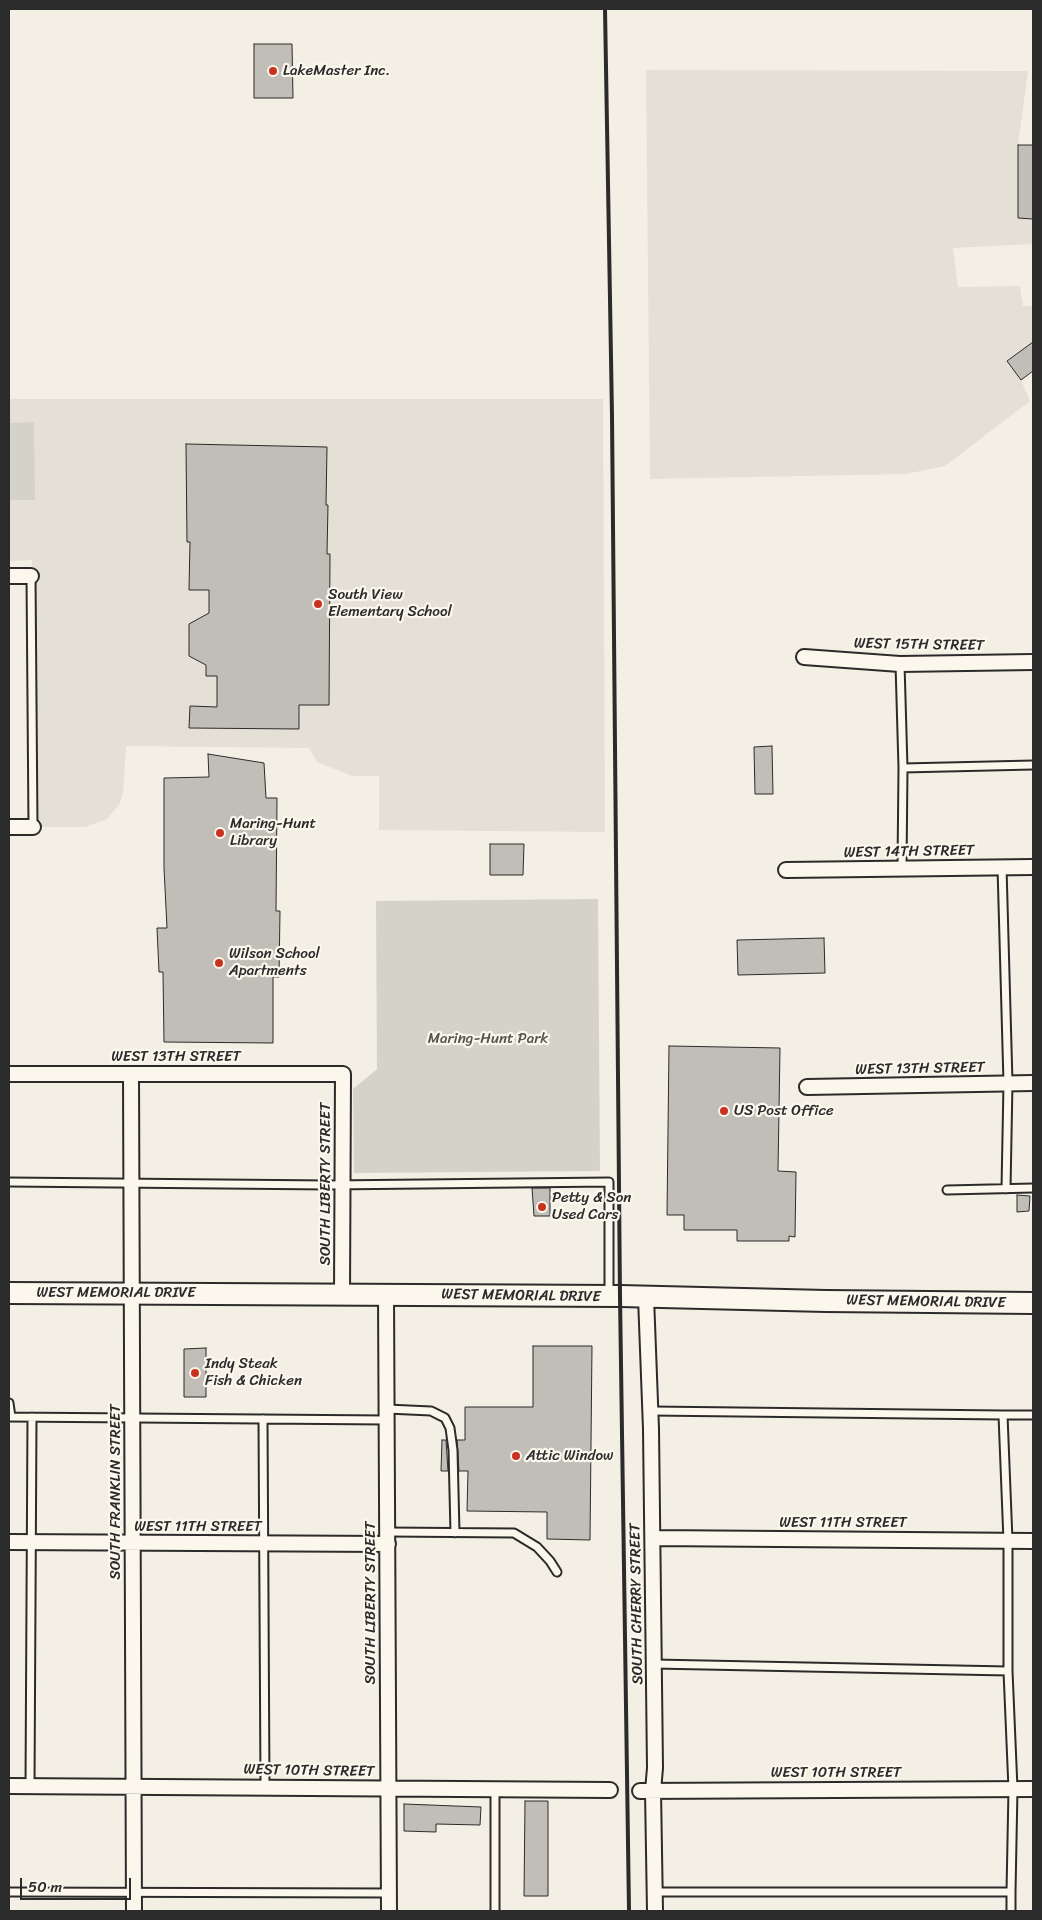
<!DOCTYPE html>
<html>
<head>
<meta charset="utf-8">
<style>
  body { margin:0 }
  #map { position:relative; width:1042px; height:1920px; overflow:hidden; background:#f3efe4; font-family:Sriracha,sans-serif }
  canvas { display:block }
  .frame { position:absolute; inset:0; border:10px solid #2b2b2b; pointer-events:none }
  .scale { position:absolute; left:20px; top:1878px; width:111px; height:22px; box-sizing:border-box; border:2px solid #2b2b2b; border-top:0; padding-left:6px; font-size:15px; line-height:18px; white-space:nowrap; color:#2b2b2b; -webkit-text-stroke:4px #fbf7ec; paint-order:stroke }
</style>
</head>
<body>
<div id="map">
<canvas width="1042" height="1920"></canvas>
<div class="frame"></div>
<div class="scale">50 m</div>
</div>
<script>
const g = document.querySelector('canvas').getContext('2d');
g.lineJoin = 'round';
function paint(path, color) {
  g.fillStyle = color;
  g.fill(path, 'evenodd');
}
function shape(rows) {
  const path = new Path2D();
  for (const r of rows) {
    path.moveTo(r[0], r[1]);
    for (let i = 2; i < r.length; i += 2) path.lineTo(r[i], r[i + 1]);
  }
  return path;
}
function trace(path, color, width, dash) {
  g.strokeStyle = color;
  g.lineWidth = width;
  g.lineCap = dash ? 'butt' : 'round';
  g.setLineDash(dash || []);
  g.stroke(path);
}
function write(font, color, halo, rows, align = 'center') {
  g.font = font + ' Sriracha,sans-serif';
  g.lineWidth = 4.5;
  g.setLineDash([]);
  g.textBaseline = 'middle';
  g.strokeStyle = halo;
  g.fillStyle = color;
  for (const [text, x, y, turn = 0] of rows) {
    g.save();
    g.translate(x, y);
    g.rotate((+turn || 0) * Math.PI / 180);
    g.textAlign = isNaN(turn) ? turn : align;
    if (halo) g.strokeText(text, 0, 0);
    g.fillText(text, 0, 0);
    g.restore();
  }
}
paint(shape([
  [646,70,1028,71,1018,145,1018,218,1033,219,1033,244,953,248,958,287,1020,286,1023,306,1033,306,1033,342,1007,361,1021,380,1030,401,945,466,906,474,650,479],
  [9,399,603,399,605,832,379,830,379,776,352,776,317,762,309,748,126,746,123,793,119,805,107,819,85,827,33,827,32,560,9,561]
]), '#e4e0d6');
paint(shape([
  [34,422,35,500,9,500,9,423],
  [598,899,600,1171,354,1173,353,1089,377,1069,376,901]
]), '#d5d2c9');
const building = shape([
  [254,44,292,44,293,98,254,98,254,44],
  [1018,145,1033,145,1033,219,1018,218,1018,145],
  [1033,342,1033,371,1021,380,1007,361,1033,342],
  [186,444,327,447,326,505,328,505,327,554,330,554,329,705,299,705,299,729,189,728,190,706,217,707,217,676,206,676,206,665,189,656,189,624,209,613,209,590,189,590,190,542,187,542,186,444],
  [772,746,773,794,755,794,754,747,772,746],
  [208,754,264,763,266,798,277,798,276,911,280,911,279,977,273,977,273,1043,164,1042,163,972,159,972,157,928,167,928,164,868,164,778,209,777,208,754],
  [490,844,524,844,523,875,490,875,490,844],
  [824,938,825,973,738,975,737,940,824,938],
  [669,1046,780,1048,778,1171,796,1172,795,1237,789,1236,789,1241,737,1241,737,1230,684,1230,684,1215,667,1215,669,1046],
  [532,1188,550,1188,550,1216,534,1216,532,1188],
  [1017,1195,1030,1196,1029,1211,1017,1212,1017,1195],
  [533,1346,592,1346,590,1540,547,1539,547,1512,467,1511,468,1471,459,1471,457,1440,465,1440,465,1407,533,1407,533,1346],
  [206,1348,206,1397,184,1397,184,1349,206,1348],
  [442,1440,446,1440,448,1471,441,1471,442,1440],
  [525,1801,548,1801,548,1896,524,1896,525,1801],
  [404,1804,481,1807,480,1825,436,1824,436,1832,404,1831,404,1804]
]);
paint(building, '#c0beb6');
trace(building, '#2b2b2b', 1);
const service = shape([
  [31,576,33,827],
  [900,664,903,768,902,868],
  [903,768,1033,765],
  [1002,867,1008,1083,1006,1189],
  [9,1182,329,1185,609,1182,609,1295],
  [947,1190,1033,1188],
  [9,1403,11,1417],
  [387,1409,431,1411,445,1418,450,1428,453,1450,455,1533],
  [651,1411,1003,1415],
  [9,1417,387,1420],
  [263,1419,265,1787],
  [388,1532,514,1533,537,1547,550,1561,557,1572],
  [654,1664,1008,1671,1013,1789,1011,1892],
  [1008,1671,1008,1541,1003,1415,1033,1415],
  [30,1786,32,1417],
  [495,1788,495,1911],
  [9,1892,389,1893],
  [655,1892,1011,1892,1011,1911]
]);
const minor = shape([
  [9,576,31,576],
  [804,657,900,664,1033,662],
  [9,827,33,827],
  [786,870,1033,867],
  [9,1074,343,1074,342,1294],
  [131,1074,134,1911],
  [807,1087,1033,1083],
  [386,1294,389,1911],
  [646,1297,651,1429,655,1768,653,1791,655,1911],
  [653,1538,1033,1541],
  [9,1542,388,1544],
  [9,1786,610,1790],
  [640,1791,1033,1789]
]);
const secondary = shape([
  [9,1293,620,1296,826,1301,1033,1303]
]);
trace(service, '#2b2b2b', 11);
trace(minor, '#2b2b2b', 18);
trace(secondary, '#2b2b2b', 24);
trace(service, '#fbf7ec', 7);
trace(minor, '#fbf7ec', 14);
trace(secondary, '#fbf7ec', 20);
trace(shape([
  [605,9,612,416,620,1296,629,1911]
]), '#2b2b2b', 4);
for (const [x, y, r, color] of [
  [273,71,5,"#c8321e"],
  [318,604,5,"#c8321e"],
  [220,833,5,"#c8321e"],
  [219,963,5,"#c8321e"],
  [724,1111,5,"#c8321e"],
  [542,1207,5,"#c8321e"],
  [195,1373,5,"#c8321e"],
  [516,1456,5,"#c8321e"]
]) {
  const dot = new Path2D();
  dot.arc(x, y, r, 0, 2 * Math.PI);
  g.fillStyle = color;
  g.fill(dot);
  trace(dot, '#fbf7ec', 2);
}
write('15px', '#2b2b2b', '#fbf7ec', [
  ["LakeMaster Inc.",283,71],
  ["South View",328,595],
  ["Elementary School",328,612],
  ["Maring-Hunt",230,824],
  ["Library",230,841],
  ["Wilson School",229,954],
  ["Apartments",229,971],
  ["US Post Office",734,1111],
  ["Petty & Son",552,1198],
  ["Used Cars",552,1215],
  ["Indy Steak",205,1364],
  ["Fish & Chicken",205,1381],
  ["Attic Window",526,1456]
], 'left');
write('15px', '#2b2b2b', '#fbf7ec', [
  ["WEST 15TH STREET",919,645,1],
  ["WEST 14TH STREET",909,852,-1],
  ["WEST 13TH STREET",176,1057],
  ["WEST 13TH STREET",920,1069,-1],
  ["SOUTH LIBERTY STREET",326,1184,-90],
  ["WEST MEMORIAL DRIVE",116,1293],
  ["WEST MEMORIAL DRIVE",521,1296,1],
  ["WEST MEMORIAL DRIVE",926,1302,1],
  ["SOUTH FRANKLIN STREET",116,1492,-90],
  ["WEST 11TH STREET",843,1523],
  ["WEST 11TH STREET",198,1527],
  ["SOUTH LIBERTY STREET",371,1603,-90],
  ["SOUTH CHERRY STREET",637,1604,-91],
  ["WEST 10TH STREET",309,1771,1],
  ["WEST 10TH STREET",836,1773]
]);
write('15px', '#565552', '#fbf7ec', [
  ["Maring-Hunt Park",488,1039]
]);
</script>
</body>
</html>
